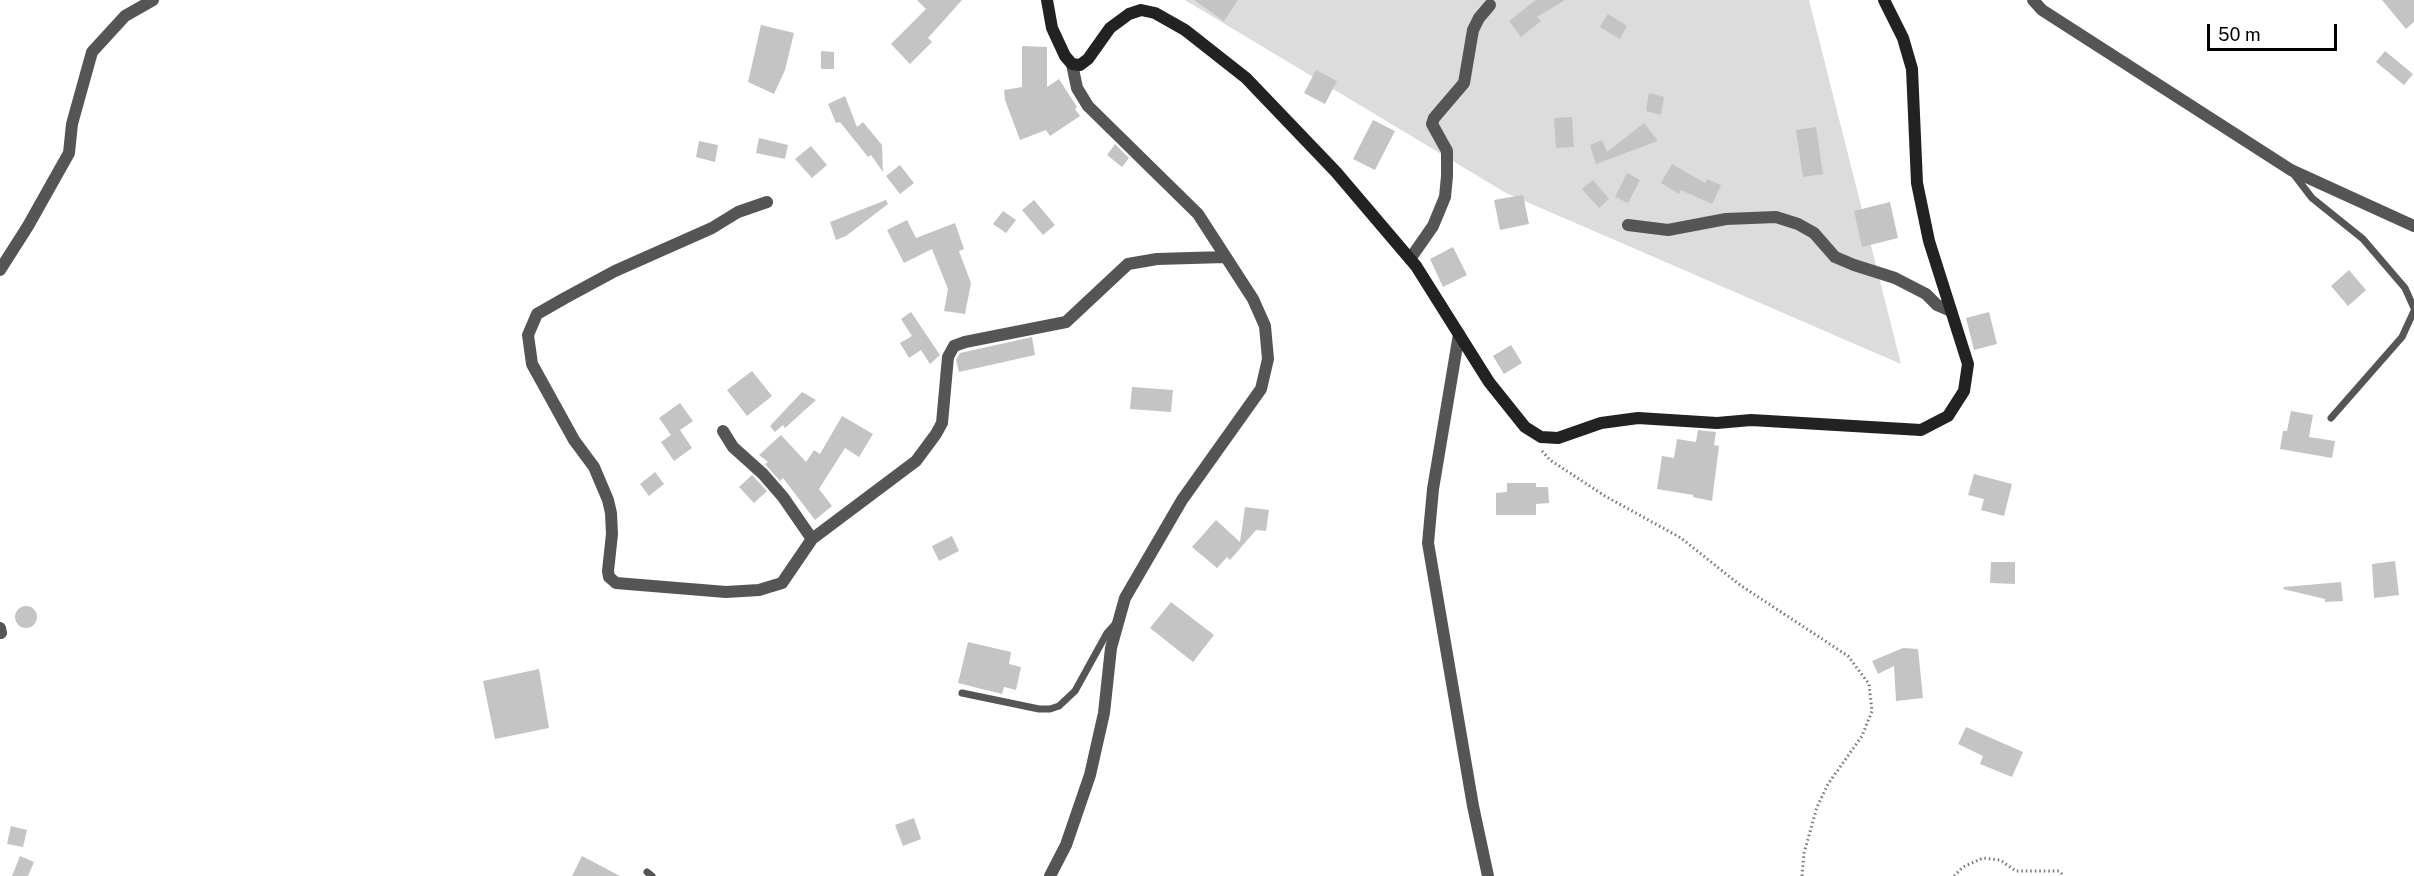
<!DOCTYPE html>
<html>
<head>
<meta charset="utf-8">
<style>
  body { margin:0 }
  #map { position:relative; width:2414px; height:876px; overflow:hidden; background:#fff; font-family:"Public Sans",sans-serif }
  canvas { display:block }
  .scale { position:absolute; left:2207px; top:24px; width:130px; height:27px; box-sizing:border-box; border:3px solid #000; border-top:0; padding-left:8px; font-size:18px; line-height:21px; white-space:nowrap; color:#000; -webkit-text-stroke:4px #fff; paint-order:stroke }
</style>
</head>
<body>
<div id="map">
<canvas width="2414" height="876"></canvas>
<div class="scale">50 m</div>
</div>
<script>
const g = document.querySelector('canvas').getContext('2d');
g.lineJoin = 'round';
function paint(path, color) {
  g.fillStyle = color;
  g.fill(path, 'evenodd');
}
function shape(rows) {
  const path = new Path2D();
  for (const r of rows) {
    if (r.length === 3) {
      path.moveTo(r[0] + r[2], r[1]);
      path.arc(r[0], r[1], r[2], 0, 2 * Math.PI);
      continue;
    }
    path.moveTo(r[0], r[1]);
    for (let i = 2; i < r.length; i += 2) path.lineTo(r[i], r[i + 1]);
  }
  return path;
}
function trace(path, color, width, dash) {
  g.strokeStyle = color;
  g.lineWidth = width;
  g.lineCap = dash ? 'butt' : 'round';
  g.setLineDash(dash || []);
  g.stroke(path);
}
paint(shape([
  [1185,0,1809,0,1901,364,1506,193]
]), '#dcdcdc');
paint(shape([
  [917,0,962,0,928,38,932,42,910,64,891,44,926,9],
  [1194,0,1238,0,1224,21],
  [1536,0,1565,0,1537,17,1541,21,1521,37,1509,21],
  [2382,0,2414,0,2414,22,2406,29],
  [1608,14,1627,26,1620,39,1600,27],
  [761,25,794,33,785,70,774,94,748,82],
  [1022,46,1047,47,1047,87,1059,79,1077,107,1075,109,1080,116,1050,136,1046,130,1020,140,1005,100,1004,90,1022,87],
  [821,51,834,52,834,69,821,69],
  [2385,51,2413,74,2404,85,2376,62],
  [1316,70,1337,81,1325,104,1304,93],
  [1649,93,1664,97,1661,115,1646,111],
  [845,96,857,127,863,122,882,145,883,172,871,155,868,157,840,122,836,123,828,104],
  [1572,117,1574,147,1556,148,1554,118],
  [1373,120,1395,131,1375,170,1353,159],
  [1644,123,1658,141,1596,164,1590,145,1602,140,1607,152],
  [1816,127,1823,174,1803,177,1796,130],
  [759,138,788,145,785,159,756,153],
  [699,141,718,145,715,162,696,157],
  [1115,144,1129,158,1122,167,1107,155],
  [811,146,827,165,812,178,795,159],
  [1672,164,1705,183,1707,179,1721,185,1712,204,1681,190,1679,194,1661,183],
  [900,165,914,183,900,194,886,176],
  [1627,173,1640,180,1628,203,1615,197],
  [1593,180,1609,199,1599,208,1582,189],
  [1523,195,1529,224,1500,230,1494,200],
  [886,200,888,204,846,236,836,240,830,222],
  [1034,200,1055,225,1043,235,1022,210],
  [1890,202,1898,238,1862,247,1854,211],
  [1003,211,1016,220,1006,233,993,224],
  [907,220,916,238,955,223,964,249,959,251,971,283,965,314,944,311,948,289,932,249,904,263,887,230],
  [1453,247,1467,275,1443,287,1430,259],
  [2349,270,2366,290,2348,306,2331,286],
  [911,312,940,355,930,364,921,350,909,358,900,343,912,336,901,319],
  [1989,312,1997,344,1974,350,1966,318],
  [1032,337,1035,355,959,372,956,360,960,353],
  [1511,345,1522,363,1504,374,1493,356],
  [752,371,772,396,747,416,727,390],
  [1132,387,1173,390,1171,412,1130,409],
  [802,392,816,400,785,428,783,425,775,432,770,426],
  [680,403,693,421,680,430,692,448,674,461,661,442,671,435,659,418],
  [2291,411,2313,415,2309,437,2335,441,2332,458,2280,449,2283,431,2287,431],
  [842,416,873,434,859,457,845,448,819,489,832,506,815,520,783,478,780,481,765,464,768,462,759,455,781,435,806,462,814,450,820,454],
  [1698,430,1716,432,1714,445,1719,446,1712,501,1693,497,1693,495,1657,489,1662,456,1674,458,1677,439,1696,442],
  [655,472,664,484,649,496,640,484],
  [1974,474,2012,484,2004,516,1981,510,1984,499,1968,495],
  [752,475,767,491,754,503,739,487],
  [1507,483,1536,483,1536,487,1548,487,1549,503,1536,504,1536,515,1496,515,1496,493,1507,492],
  [1245,507,1269,510,1266,531,1256,530,1230,560,1227,557,1217,568,1192,547,1216,520,1240,542],
  [952,536,959,551,939,561,932,546],
  [2395,561,2399,595,2374,598,2372,564],
  [1991,562,2015,562,2015,584,1990,583],
  [2341,582,2343,601,2325,602,2325,599,2283,589,2284,587],
  [1171,602,1214,635,1193,662,1150,628],
  [26,617,11],
  [968,642,1011,652,1009,664,1021,667,1016,690,1004,687,1002,694,958,683],
  [1903,648,1918,649,1923,698,1896,701,1894,666,1878,674,1872,661],
  [539,669,549,728,495,739,483,681],
  [1966,727,2023,752,2012,777,1980,764,1983,756,1958,744],
  [914,818,921,839,903,846,895,825],
  [11,826,27,830,23,847,7,844],
  [20,856,34,862,28,876,12,876],
  [582,856,620,876,572,876]
]), '#c4c4c4');
trace(shape([
  [1542,451,1550,460,1605,496,1681,538,1740,585,1848,656,1869,684,1872,711,1862,736,1828,784,1817,807,1804,853,1802,876],
  [1954,876,1963,867,1983,858,2000,860,2016,871,2059,871,2064,876]
]), '#777', 3, [1.5, 3]);
trace(shape([
  [2292,172,2312,198,2363,239,2405,288,2414,308],
  [2331,418,2402,337,2414,311],
  [962,693,1039,709,1050,709,1059,706,1075,691,1107,633,1115,624],
  [647,872,652,876]
]), '#555', 7);
trace(shape([
  [2033,0,2042,10,2291,170,2414,226],
  [767,202,738,212,712,228,615,271,565,298,537,314,528,335,532,364,574,440,594,467,608,500,611,513,612,534,608,571,609,577,616,583,726,592,759,590,782,583,812,539,916,461,936,434,942,423,948,357,954,346,965,342,1066,322,1128,264,1157,259,1225,257],
  [1628,225,1668,230,1726,219,1776,217,1798,224,1814,233,1835,257,1854,265,1895,278,1926,294,1937,305,1951,311],
  [1410,259,1433,226,1445,197,1447,176,1447,151,1432,124,1434,118,1464,83,1473,30,1479,18,1490,5],
  [0,270,28,226,69,153,72,124,92,52,125,16,153,0],
  [1459,334,1433,489,1428,543,1473,806,1488,876],
  [723,431,733,447,763,474,783,497,812,539],
  [0,628,1,633],
  [1050,876,1066,845,1090,775,1104,713,1111,648,1125,598,1182,500,1261,389,1268,359,1265,326,1253,299,1198,214,1088,106,1077,88,1072,64]
]), '#555', 12);
trace(shape([
  [1047,0,1052,28,1065,56,1072,64,1080,65,1088,59,1110,28,1129,14,1141,10,1155,13,1185,30,1246,78,1336,172,1416,266,1489,382,1525,427,1541,437,1558,438,1601,423,1638,418,1717,423,1751,420,1921,430,1948,416,1964,391,1968,364,1929,241,1917,183,1912,69,1903,38,1884,0]
]), '#222', 12);
</script>
</body>
</html>
